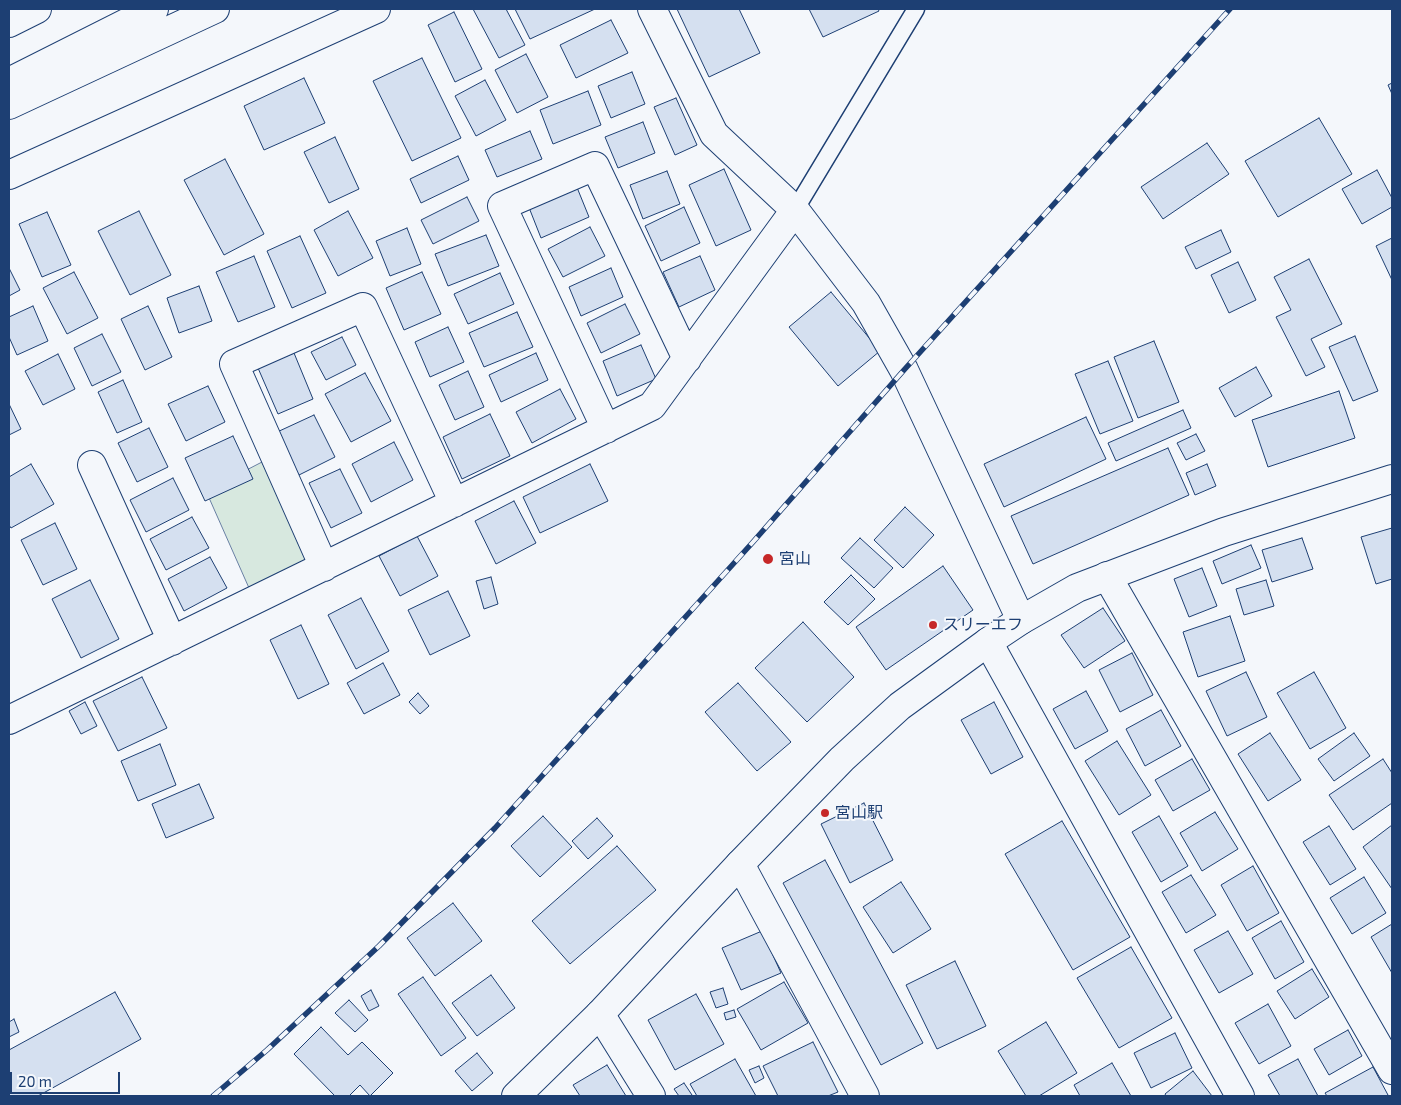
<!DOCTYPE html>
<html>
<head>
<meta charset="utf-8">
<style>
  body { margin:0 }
  #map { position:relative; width:1401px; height:1105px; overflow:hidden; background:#f4f7fb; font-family:"Exo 2",sans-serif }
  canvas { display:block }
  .frame { position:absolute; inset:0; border:10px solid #1d3f73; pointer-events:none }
  .scale { position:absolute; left:10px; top:1072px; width:110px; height:22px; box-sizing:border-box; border:2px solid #1d3f73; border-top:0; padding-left:6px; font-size:15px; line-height:18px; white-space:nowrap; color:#1d3f73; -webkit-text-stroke:4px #f4f7fb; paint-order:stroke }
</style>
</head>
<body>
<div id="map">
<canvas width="1401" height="1105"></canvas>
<div class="frame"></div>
<div class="scale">20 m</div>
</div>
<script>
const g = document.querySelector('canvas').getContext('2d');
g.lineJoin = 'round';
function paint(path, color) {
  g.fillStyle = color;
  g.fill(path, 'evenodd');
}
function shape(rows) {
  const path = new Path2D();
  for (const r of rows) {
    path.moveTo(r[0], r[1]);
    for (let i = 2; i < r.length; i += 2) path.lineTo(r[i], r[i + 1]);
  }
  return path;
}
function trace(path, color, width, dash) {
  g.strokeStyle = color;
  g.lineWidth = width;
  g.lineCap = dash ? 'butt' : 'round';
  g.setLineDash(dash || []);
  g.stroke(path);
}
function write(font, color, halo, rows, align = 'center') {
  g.font = font + ' "Exo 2","Noto Sans JP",sans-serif';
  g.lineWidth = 4;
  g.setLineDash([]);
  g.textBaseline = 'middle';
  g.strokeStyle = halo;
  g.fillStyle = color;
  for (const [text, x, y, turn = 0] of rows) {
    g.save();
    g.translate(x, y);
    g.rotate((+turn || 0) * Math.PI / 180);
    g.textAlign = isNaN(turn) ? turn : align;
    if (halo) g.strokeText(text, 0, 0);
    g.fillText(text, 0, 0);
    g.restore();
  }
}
const green = shape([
  [262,462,308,561,249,588,206,491,262,462]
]);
paint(green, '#d7e8df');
trace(green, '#687fa3', 1);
const building = shape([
  [473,9,506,9,525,45,499,58,473,9],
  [515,9,595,9,530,39,515,9],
  [677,9,739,9,760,53,709,77,677,9],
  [809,9,878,9,879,11,823,37,809,9],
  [454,12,482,69,455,82,428,25,454,12],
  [611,20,628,53,576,78,560,45,611,20],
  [526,54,548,97,517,113,495,70,526,54],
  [422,58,461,138,412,161,373,81,422,58],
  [632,72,645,104,611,118,598,86,632,72],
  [304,78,325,123,264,150,244,106,304,78],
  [485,80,506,120,476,136,455,96,485,80],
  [1392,83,1392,94,1388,85,1392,83],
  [588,91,601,125,553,144,540,110,588,91],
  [676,98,697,145,675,155,654,107,676,98],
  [1319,118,1352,174,1278,217,1245,161,1319,118],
  [643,122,655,153,618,168,605,137,643,122],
  [530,131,542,159,497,177,485,150,530,131],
  [335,137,359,189,329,203,304,152,335,137],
  [1207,143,1229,174,1163,219,1141,187,1207,143],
  [458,156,469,180,421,203,410,179,458,156],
  [225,159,264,234,224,255,184,180,225,159],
  [724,169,751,230,716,246,689,185,724,169],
  [1377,170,1392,198,1392,207,1362,224,1342,189,1377,170],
  [667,171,680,204,643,219,630,185,667,171],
  [576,185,589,217,541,238,528,205,576,185],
  [467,197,479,221,433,244,421,220,467,197],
  [684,207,700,243,661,261,645,226,684,207],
  [139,211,171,275,130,295,98,231,139,211],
  [348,211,373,258,338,276,314,230,348,211],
  [47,212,71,265,42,277,19,224,47,212],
  [590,227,605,256,563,277,548,249,590,227],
  [407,228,421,264,390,276,376,241,407,228],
  [1221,230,1231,252,1196,269,1185,247,1221,230],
  [486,235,499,266,448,286,435,254,486,235],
  [300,236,326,293,292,308,267,251,300,236],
  [1392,238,1392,280,1376,246,1392,238],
  [254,256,275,307,238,322,216,272,254,256],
  [700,256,715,290,679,307,663,272,700,256],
  [1309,259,1342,324,1311,339,1325,367,1306,376,1276,317,1291,310,1274,277,1309,259],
  [1238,262,1256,300,1229,313,1211,275,1238,262],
  [9,268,20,290,9,296,9,268],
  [611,268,623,297,581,316,569,287,611,268],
  [74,272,98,318,67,334,43,288,74,272],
  [422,272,441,314,404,330,386,288,422,272],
  [500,273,514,304,468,324,454,294,500,273],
  [199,286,212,321,179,333,167,298,199,286],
  [831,292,880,351,838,386,789,327,831,292],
  [625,304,640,334,601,353,587,323,625,304],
  [33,306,48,341,17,355,9,337,9,317,33,306],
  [148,306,172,357,145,370,121,319,148,306],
  [517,312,533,347,484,367,469,333,517,312],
  [448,327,464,362,430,377,415,342,448,327],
  [102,334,121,372,92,386,74,348,102,334],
  [1355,336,1378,391,1353,401,1329,347,1355,336],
  [342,337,356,365,326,380,311,352,342,337],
  [1154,341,1179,402,1138,418,1114,357,1154,341],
  [641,345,656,379,617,396,603,361,641,345],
  [294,353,313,399,278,414,258,368,294,353],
  [536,353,548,380,501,402,489,375,536,353],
  [58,354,75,389,43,405,25,371,58,354],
  [1108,361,1133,421,1100,434,1075,374,1108,361],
  [1256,367,1272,396,1235,417,1219,388,1256,367],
  [468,371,484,407,455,420,439,385,468,371],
  [365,373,391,421,351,442,325,394,365,373],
  [123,380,142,422,117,433,98,392,123,380],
  [208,386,225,422,186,441,168,404,208,386],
  [560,389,576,419,532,443,516,412,560,389],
  [1339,391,1355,438,1268,467,1252,420,1339,391],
  [9,404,21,429,9,435,9,404],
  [1183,410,1191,428,1116,461,1108,443,1183,410],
  [490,414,510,456,462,479,443,437,490,414],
  [314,415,335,457,297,476,275,433,314,415],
  [1086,417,1106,459,1004,507,984,464,1086,417],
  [149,428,168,467,137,482,118,443,149,428],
  [1196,434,1205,451,1186,460,1177,443,1196,434],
  [233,436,253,479,205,501,185,458,233,436],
  [394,442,413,480,371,502,352,464,394,442],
  [1168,448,1189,495,1033,564,1011,516,1168,448],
  [31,464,54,504,11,528,9,525,9,477,31,464],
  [590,464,608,501,540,533,523,497,590,464],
  [1207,464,1216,486,1195,495,1186,473,1207,464],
  [340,469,362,513,331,528,309,483,340,469],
  [173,478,189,510,146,532,130,500,173,478],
  [514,501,536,543,496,564,475,521,514,501],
  [905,507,934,535,903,568,874,540,905,507],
  [192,517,209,548,166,570,150,539,192,517],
  [55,523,77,569,43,585,21,540,55,523],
  [1392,528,1392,579,1376,584,1361,537,1392,528],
  [417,536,438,576,400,596,379,556,417,536],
  [860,538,893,568,874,588,841,558,860,538],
  [1302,538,1313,569,1272,582,1262,550,1302,538],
  [1251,545,1261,568,1222,584,1213,561,1251,545],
  [210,557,227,588,184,611,168,579,210,557],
  [943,566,973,610,886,670,856,627,943,566],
  [1202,568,1217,606,1189,617,1174,579,1202,568],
  [851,575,875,599,848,625,824,602,851,575],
  [491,577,498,604,484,609,476,581,491,577],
  [90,580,119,639,81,658,52,599,90,580],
  [1266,580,1274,606,1244,615,1236,589,1266,580],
  [448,591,470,636,430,655,408,610,448,591],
  [361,598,389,651,356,669,328,615,361,598],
  [1103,608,1125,641,1084,668,1061,635,1103,608],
  [1230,616,1245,661,1198,677,1183,632,1230,616],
  [803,622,854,677,807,722,755,668,803,622],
  [301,625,329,684,298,699,270,640,301,625],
  [1132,653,1153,695,1120,712,1099,670,1132,653],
  [383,663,400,695,364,714,347,683,383,663],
  [1246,672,1267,717,1227,736,1206,691,1246,672],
  [1314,672,1346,728,1310,749,1277,693,1314,672],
  [142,677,167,728,118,751,93,701,142,677],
  [738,683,791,742,757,771,705,712,738,683],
  [1086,691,1108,731,1075,749,1053,709,1086,691],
  [418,693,429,706,420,714,409,702,418,693],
  [85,702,97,726,81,734,69,711,85,702],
  [994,702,1023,757,991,774,961,720,994,702],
  [1161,710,1181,746,1145,766,1126,729,1161,710],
  [1270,733,1301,780,1268,801,1238,754,1270,733],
  [1354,733,1370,756,1334,781,1318,759,1354,733],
  [1117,741,1151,795,1119,815,1085,761,1117,741],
  [160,744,176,785,138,801,121,761,160,744],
  [1192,759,1210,790,1173,811,1155,780,1192,759],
  [1383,759,1392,773,1392,803,1353,830,1329,795,1383,759],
  [199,784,214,818,166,838,152,804,199,784],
  [864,803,893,860,850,883,821,824,864,803],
  [1215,812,1238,849,1202,871,1180,833,1215,812],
  [543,816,572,847,540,877,511,846,543,816],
  [1159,816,1188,866,1161,882,1132,832,1159,816],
  [597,818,613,836,588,859,572,841,597,818],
  [1062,821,1130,937,1073,970,1005,854,1062,821],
  [1392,825,1392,889,1363,847,1392,825],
  [1329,826,1356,869,1330,885,1303,842,1329,826],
  [617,846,656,890,570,964,532,921,617,846],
  [825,860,923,1043,881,1065,783,883,825,860],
  [1253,866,1279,913,1247,931,1221,885,1253,866],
  [1191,875,1216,915,1186,933,1162,892,1191,875],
  [1364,877,1386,913,1352,934,1330,898,1364,877],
  [901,882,931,929,893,953,863,907,901,882],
  [453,903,482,941,435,976,407,938,453,903],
  [1281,921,1304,962,1275,979,1252,938,1281,921],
  [1392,924,1392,973,1371,937,1392,924],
  [762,931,781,973,741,990,722,948,762,931],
  [1228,931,1253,974,1219,993,1194,950,1228,931],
  [1131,947,1172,1018,1119,1048,1077,978,1131,947],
  [955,961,986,1026,937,1049,906,985,955,961],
  [1312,969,1329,997,1295,1019,1277,991,1312,969],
  [491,975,515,1008,477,1036,452,1003,491,975],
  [423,977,466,1038,441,1056,398,994,423,977],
  [784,982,808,1023,761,1050,737,1009,784,982],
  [723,988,728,1004,716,1008,710,992,723,988],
  [371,990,379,1006,369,1011,361,996,371,990],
  [115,992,141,1039,38,1096,9,1096,9,1050,115,992],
  [696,994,724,1044,675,1070,648,1020,696,994],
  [349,1000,368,1020,355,1032,335,1013,349,1000],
  [1268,1004,1291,1046,1259,1064,1235,1023,1268,1004],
  [734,1010,736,1017,726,1020,724,1013,734,1010],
  [14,1019,19,1032,9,1037,9,1022,14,1019],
  [1046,1022,1077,1073,1039,1096,1026,1096,998,1051,1046,1022],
  [321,1027,348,1055,362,1042,393,1073,370,1096,360,1085,349,1096,335,1096,294,1054,321,1027],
  [1348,1030,1362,1056,1329,1075,1314,1049,1348,1030],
  [1175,1033,1192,1068,1151,1088,1134,1053,1175,1033],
  [813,1042,838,1092,828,1096,778,1096,763,1066,813,1042],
  [477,1053,493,1073,472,1091,455,1071,477,1053],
  [735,1059,756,1096,697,1096,690,1084,735,1059],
  [1298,1059,1318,1096,1280,1096,1268,1075,1298,1059],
  [1112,1063,1131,1096,1080,1096,1074,1085,1112,1063],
  [607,1065,626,1096,580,1096,573,1085,607,1065],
  [759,1066,764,1078,755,1083,749,1070,759,1066],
  [1373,1067,1388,1095,1385,1096,1327,1096,1325,1093,1373,1067],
  [1193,1071,1212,1096,1166,1096,1165,1094,1193,1071],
  [684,1083,692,1095,690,1096,679,1096,674,1089,684,1083]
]);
paint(building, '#d5e0f0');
trace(building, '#1d3f73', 1);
const lane = shape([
  [795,210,916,9]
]);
const street = shape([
  [652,9,714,134,795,210,866,303,904,370,1021,620],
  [606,429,502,206,595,166,687,359],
  [92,465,172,641],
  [324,567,234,364,363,307,454,503],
  [1107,576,1392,1070],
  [988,642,1240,1096],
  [9,720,652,406,795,210],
  [740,864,865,1096],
  [600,1014,651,1096]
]);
const secondary = shape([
  [9,175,376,9],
  [516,1096,600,1014,740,864,842,759,900,706,988,642,1021,620,1077,588,1224,532,1392,479]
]);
const highway = shape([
  [9,23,37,9],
  [9,82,154,9],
  [9,105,215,9]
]);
trace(lane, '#1d3f73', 19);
trace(street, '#1d3f73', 30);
trace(secondary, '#1d3f73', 30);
trace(highway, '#1d3f73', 30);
trace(lane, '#f4f7fb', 16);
trace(street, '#f4f7fb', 28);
trace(secondary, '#f4f7fb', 28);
trace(highway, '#f4f7fb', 28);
const rail = shape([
  [213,1096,267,1050,379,946,495,828,753,542,904,370,1230,9]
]);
trace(rail, '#1d3f73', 5.5);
trace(rail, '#f4f7fb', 4, [11]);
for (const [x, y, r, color] of [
  [768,559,6,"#c62828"],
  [933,625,5,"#c62828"],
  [825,813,5,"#c62828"]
]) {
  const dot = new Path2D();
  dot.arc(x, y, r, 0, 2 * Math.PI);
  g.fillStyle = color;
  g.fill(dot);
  trace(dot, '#f4f7fb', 2);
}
write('16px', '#1d3f73', '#f4f7fb', [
  ["宮山",779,559],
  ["スリーエフ",943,625],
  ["宮山駅",835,813]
], 'left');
</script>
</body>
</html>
